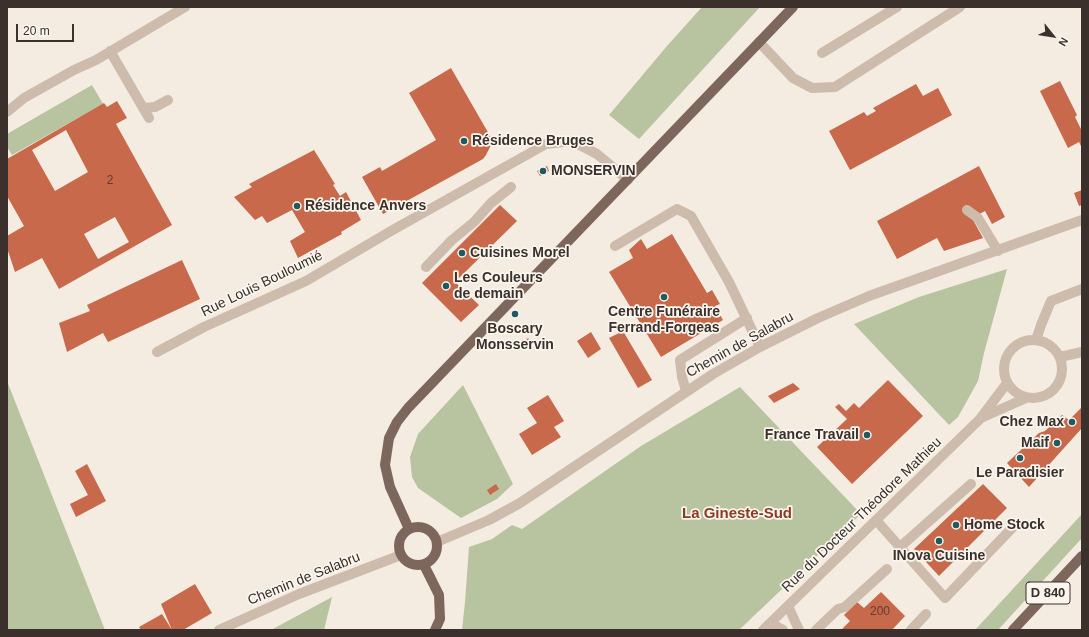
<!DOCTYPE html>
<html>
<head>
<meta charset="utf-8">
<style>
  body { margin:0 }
  #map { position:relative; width:1089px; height:637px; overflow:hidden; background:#f4ebe1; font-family:Helvetica,sans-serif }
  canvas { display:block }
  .frame { position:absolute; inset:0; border:8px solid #3b302b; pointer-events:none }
  .north { position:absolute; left:1033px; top:16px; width:40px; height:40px; -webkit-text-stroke:3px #fbf5ee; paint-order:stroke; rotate:120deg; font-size:11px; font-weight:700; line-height:16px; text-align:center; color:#3b302b }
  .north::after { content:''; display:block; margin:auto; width:14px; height:18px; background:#3b302b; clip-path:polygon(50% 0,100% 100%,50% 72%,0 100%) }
  .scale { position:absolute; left:16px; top:24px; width:58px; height:18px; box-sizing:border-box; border:2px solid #3b302b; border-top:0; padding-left:5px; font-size:12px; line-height:14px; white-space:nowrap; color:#3b302b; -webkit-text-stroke:3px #fbf5ee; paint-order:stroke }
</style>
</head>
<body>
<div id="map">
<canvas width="1089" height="637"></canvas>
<div class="frame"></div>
<div class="north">N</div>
<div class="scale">20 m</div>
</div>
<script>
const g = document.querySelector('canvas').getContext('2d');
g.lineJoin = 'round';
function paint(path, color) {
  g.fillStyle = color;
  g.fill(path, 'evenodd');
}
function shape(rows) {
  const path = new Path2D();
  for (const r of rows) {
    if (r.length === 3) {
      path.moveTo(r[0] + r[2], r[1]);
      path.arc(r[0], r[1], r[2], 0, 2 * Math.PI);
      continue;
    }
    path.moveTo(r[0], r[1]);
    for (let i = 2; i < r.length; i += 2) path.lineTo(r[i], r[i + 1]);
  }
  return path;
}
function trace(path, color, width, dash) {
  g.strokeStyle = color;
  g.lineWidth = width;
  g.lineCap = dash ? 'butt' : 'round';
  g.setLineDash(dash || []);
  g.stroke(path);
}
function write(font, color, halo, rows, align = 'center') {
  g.font = font + ' Helvetica,sans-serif';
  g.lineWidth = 3.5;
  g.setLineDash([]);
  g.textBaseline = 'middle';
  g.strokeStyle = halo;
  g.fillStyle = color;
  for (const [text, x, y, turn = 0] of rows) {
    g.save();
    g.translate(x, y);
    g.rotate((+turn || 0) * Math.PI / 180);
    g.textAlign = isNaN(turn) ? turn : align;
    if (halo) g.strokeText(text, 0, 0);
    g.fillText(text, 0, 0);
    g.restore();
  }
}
paint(shape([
  [702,7,760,7,639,139,609,115,667,46],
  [92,85,103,104,12,155,7,147,7,134],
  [1007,269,984,353,978,381,958,417,949,425,854,324,919,297],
  [7,381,105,630,7,630],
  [463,385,513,484,497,499,461,518,418,488,412,477,410,457,418,434],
  [740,387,861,514,739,630,462,630,465,602,469,547,492,539,512,525,522,529,641,446],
  [1082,514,1082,538,998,630,975,630],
  [332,597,324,630,271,630]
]), '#b8c4a0');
paint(shape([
  [451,68,493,141,486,155,483,159,383,214,362,177,380,167,382,171,436,140,409,93],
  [1060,81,1077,115,1075,117,1082,131,1082,148,1079,142,1068,148,1040,91],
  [916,84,923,96,938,88,952,115,850,170,829,131,864,112,867,116,876,111,873,108],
  [117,101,127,118,116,124,172,225,59,289,42,258,15,272,7,248,7,236,24,226,7,196,7,159,104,103,107,107],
  [66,130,88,172,55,191,32,150],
  [115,217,129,242,98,259,84,234],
  [314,150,335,184,333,185,340,196,346,192,361,220,341,232,342,234,298,258,290,241,305,232,292,210,267,223,262,216,255,220,234,197,252,187,249,184],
  [547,166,549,171,540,176,537,171],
  [979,166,1005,217,992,224,985,211,972,218,983,238,944,251,937,238,897,259,877,221],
  [1082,190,1082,205,1079,206,1074,193],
  [500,205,517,221,455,282,479,305,461,322,422,283],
  [672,234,707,293,712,290,720,304,715,306,723,320,661,357,609,272,633,258,629,250,641,239,647,249],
  [182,260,200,299,108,342,103,333,67,352,59,323,90,311,87,305],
  [623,331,652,380,638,388,609,338],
  [591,332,601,349,588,358,577,341],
  [528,338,531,342,523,350,520,347],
  [888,380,923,416,852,484,817,447,847,419,835,407,839,404,846,411,854,403,859,408],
  [793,383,800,389,774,403,768,396],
  [548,395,564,421,554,427,561,437,532,455,519,434,537,423,527,408],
  [1082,407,1082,428,1029,487,1007,463,1039,433,1045,431,1062,415,1069,420],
  [87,464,106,501,76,517,70,504,88,495,75,471],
  [496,484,499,489,490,495,487,490],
  [983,484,1007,508,939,576,914,549],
  [195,584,212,613,183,630,172,630,161,604],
  [881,592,905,616,892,630,841,630,850,621,844,615,857,602,864,608],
  [162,614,172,630,141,630,139,627]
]), '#c8694b');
trace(shape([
  [759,42,793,78,812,88,835,87,960,7],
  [110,51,149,118],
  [822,53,897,7],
  [143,108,155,107,168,100],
  [7,112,24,98,74,70,96,60,185,7],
  [967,210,978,218,998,251],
  [615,246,677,209,691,216,729,282,760,347],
  [426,267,452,240,474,222,491,203,511,187],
  [1033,369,29],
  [1036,340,1041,325,1051,301,1082,289],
  [157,352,204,327,306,281,391,231,546,144,572,141,597,154,628,180],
  [1060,357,1082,352],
  [686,391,682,377,680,360,747,318],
  [981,418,1026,398],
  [876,520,945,598,1013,527],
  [437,542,489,520,520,503,713,374,760,347,818,318,869,296,1082,220],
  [900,547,971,484],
  [788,606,799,630],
  [770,623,783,630],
  [219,630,299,594,401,555],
  [763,630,980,419,1007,383],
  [816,630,838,609,845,607,887,569],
  [911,630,926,614]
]), '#cdbbac', 10);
trace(shape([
  [418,546,19],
  [409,529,390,487,385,465,389,438,397,422,408,408,793,7],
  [424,565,439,595,440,619,435,630],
  [1013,630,1082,556]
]), '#7d675c', 10);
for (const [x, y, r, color] of [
  [464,141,4,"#1f5a5e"],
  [543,171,4,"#1f5a5e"],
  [297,206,4,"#1f5a5e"],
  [462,253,4,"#1f5a5e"],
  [446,286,4,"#1f5a5e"],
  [664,297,4,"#1f5a5e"],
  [515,314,4,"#1f5a5e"],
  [1072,422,4,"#1f5a5e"],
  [867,435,4,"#1f5a5e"],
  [1057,443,4,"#1f5a5e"],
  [1020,458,4,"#1f5a5e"],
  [956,525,4,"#1f5a5e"],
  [939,541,4,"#1f5a5e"]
]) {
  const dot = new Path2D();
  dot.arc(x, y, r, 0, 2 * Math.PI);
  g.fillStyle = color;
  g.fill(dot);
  trace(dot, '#fbf5ee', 1.5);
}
write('12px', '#5e3e33', null, [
  ["2",110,181],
  ["200",880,612]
]);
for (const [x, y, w] of [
  [1048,593,44]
]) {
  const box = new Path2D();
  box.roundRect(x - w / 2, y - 11, w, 22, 3);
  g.fillStyle = '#fbf5ee';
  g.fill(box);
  trace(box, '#3b302b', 1);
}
write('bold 13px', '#3b302b', null, [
  ["D 840",1048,593]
]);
write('bold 14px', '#3b302b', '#fbf5ee', [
  ["Résidence Bruges",472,141],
  ["MONSERVIN",551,171],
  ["Résidence Anvers",305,206],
  ["Cuisines Morel",470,253],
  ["Les Couleurs",454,278],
  ["de demain",454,294],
  ["Centre Funéraire",664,312,"center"],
  ["Ferrand-Forgeas",664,328,"center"],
  ["Boscary",515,329,"center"],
  ["Monsservin",515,345,"center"],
  ["Chez Max",1064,422,"right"],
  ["France Travail",859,435,"right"],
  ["Maif",1049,443,"right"],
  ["Le Paradisier",1020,473,"center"],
  ["Home Stock",964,525],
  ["INova Cuisine",939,556,"center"]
], 'left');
write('14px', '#3b302b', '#fbf5ee', [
  ["Rue Louis Bouloumié",262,284,-26],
  ["Chemin de Salabru",740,345,-29],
  ["Rue du Docteur Théodore Mathieu",862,515,-44],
  ["Chemin de Salabru",304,579,-22]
]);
write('bold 15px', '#8c3b22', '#fbf5ee', [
  ["La Gineste-Sud",737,514]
]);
</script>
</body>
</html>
